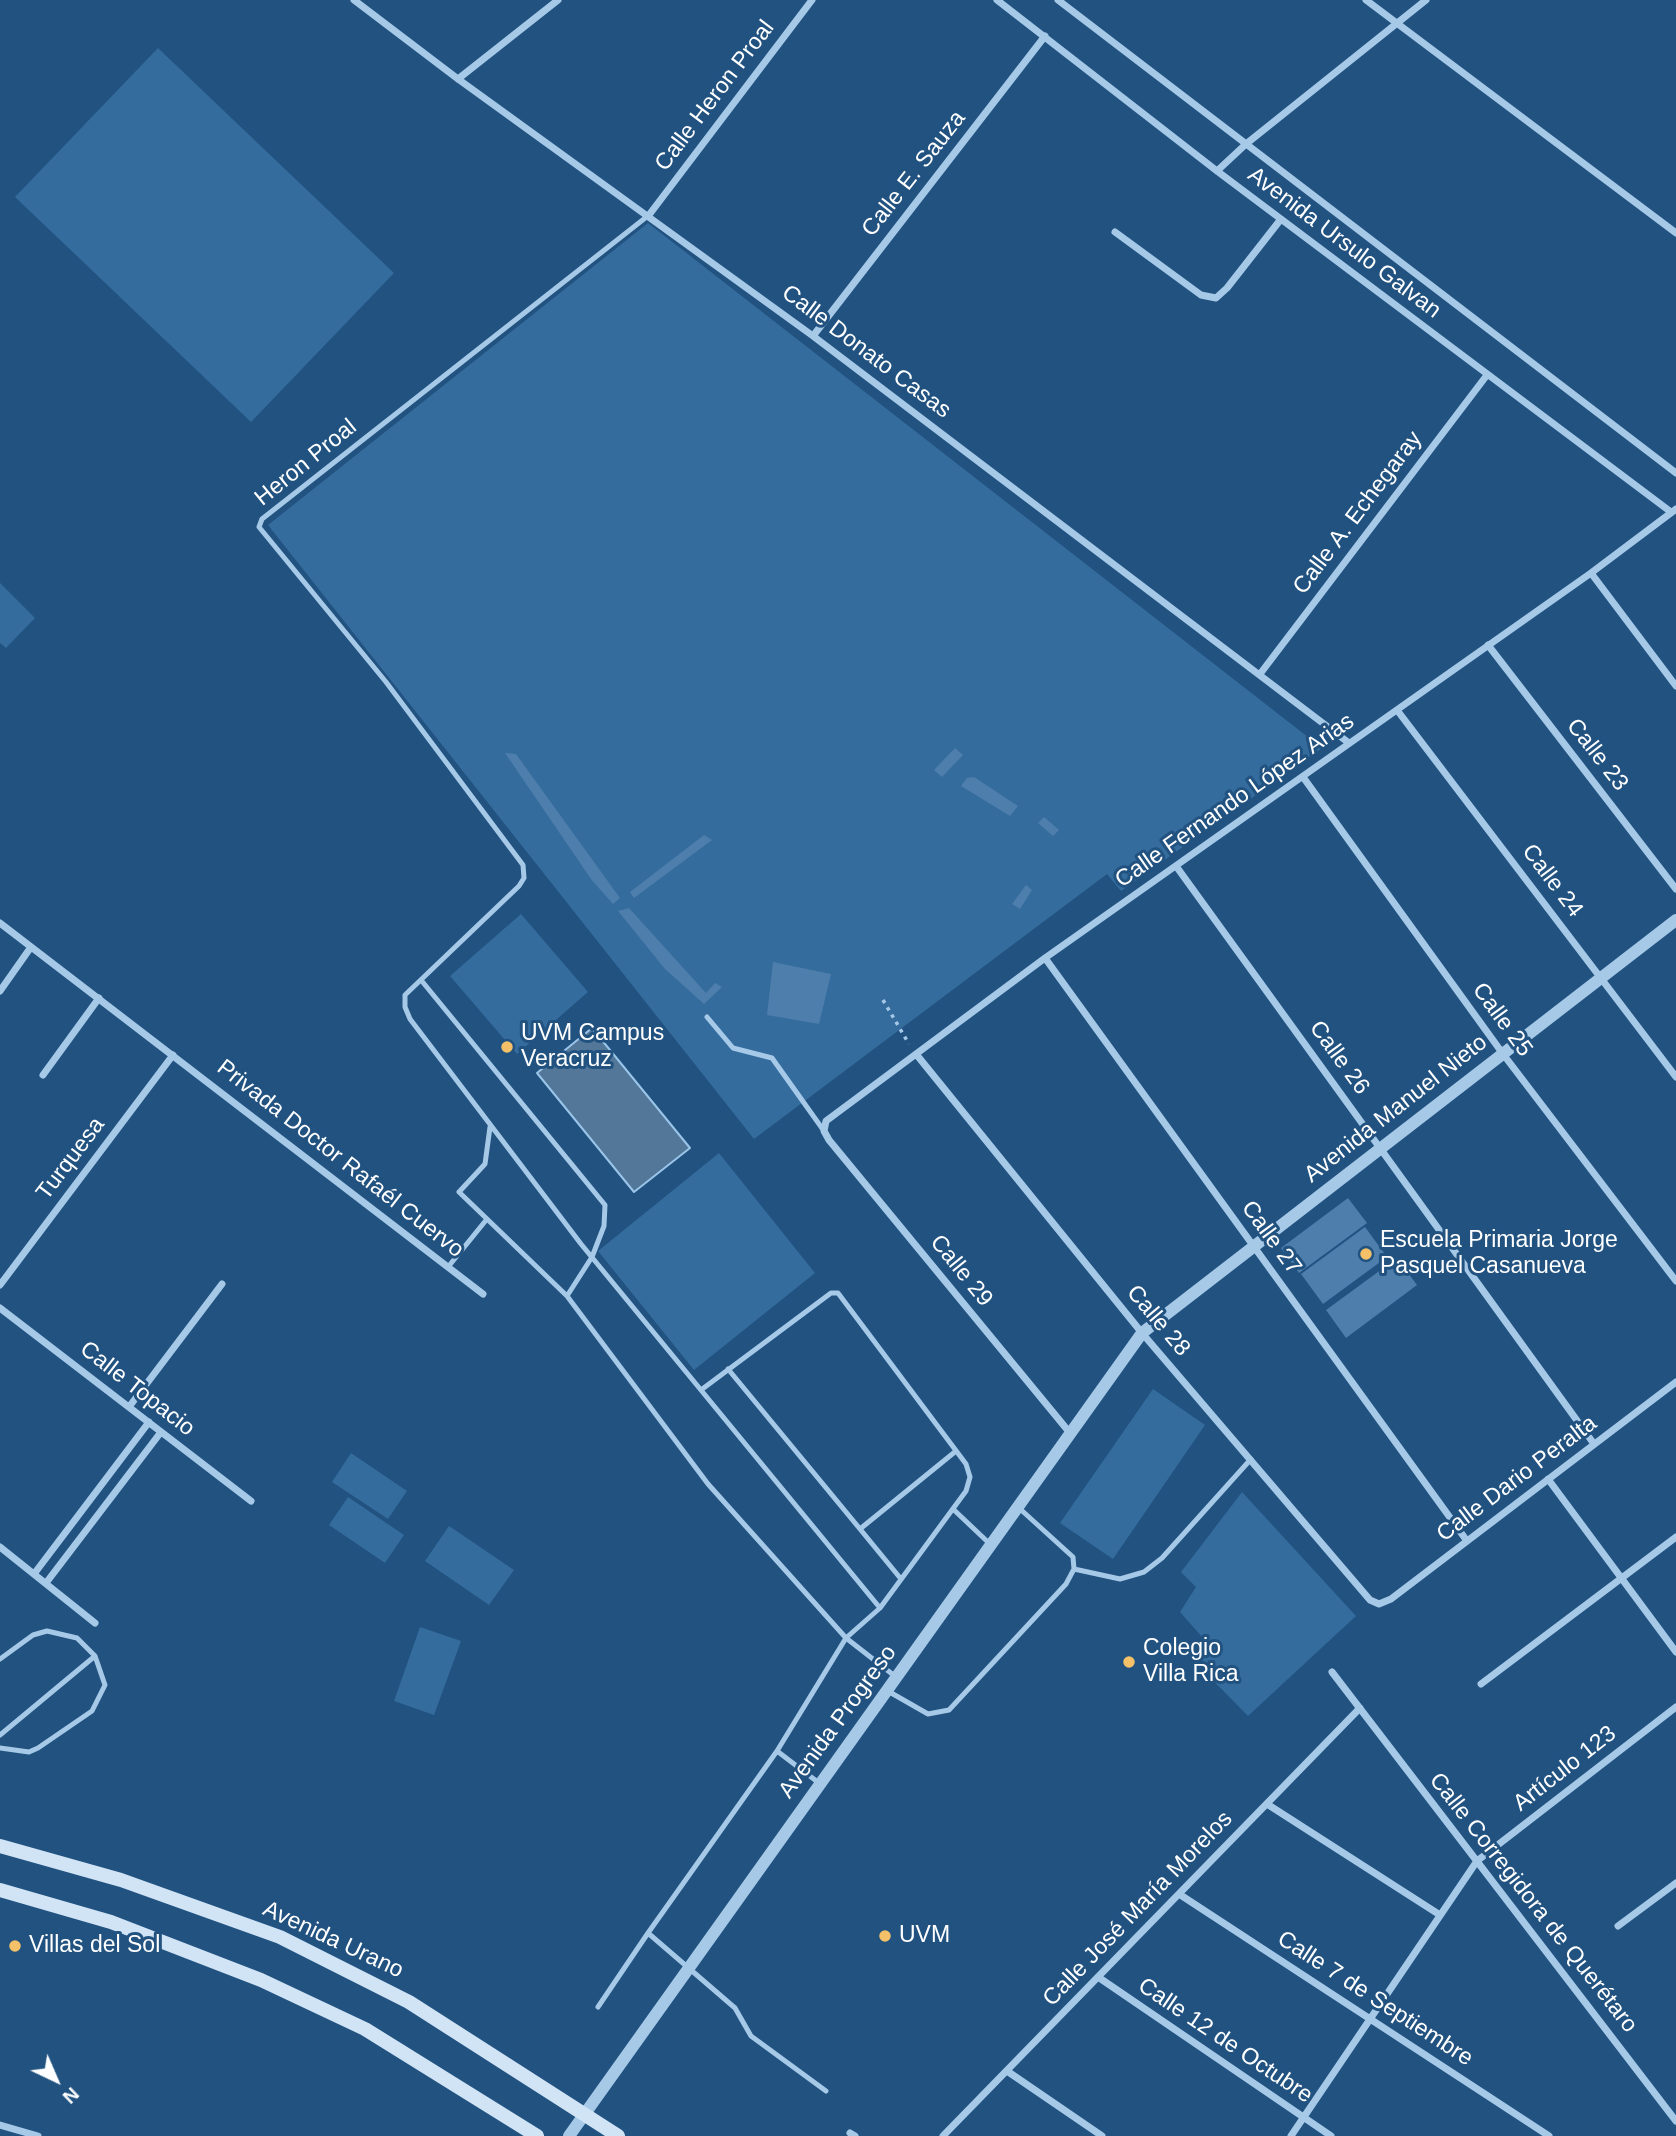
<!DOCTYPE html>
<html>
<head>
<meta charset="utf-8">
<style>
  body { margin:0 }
  #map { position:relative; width:1676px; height:2136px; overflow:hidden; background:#215280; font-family:Helvetica,sans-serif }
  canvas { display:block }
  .north { position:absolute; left:21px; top:2045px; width:70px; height:70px; -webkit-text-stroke:5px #215280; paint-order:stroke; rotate:136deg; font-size:19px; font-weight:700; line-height:28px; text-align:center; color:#fff }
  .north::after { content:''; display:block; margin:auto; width:24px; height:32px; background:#fff; clip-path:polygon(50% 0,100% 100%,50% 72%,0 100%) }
</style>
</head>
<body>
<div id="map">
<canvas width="1676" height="2136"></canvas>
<div class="north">N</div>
</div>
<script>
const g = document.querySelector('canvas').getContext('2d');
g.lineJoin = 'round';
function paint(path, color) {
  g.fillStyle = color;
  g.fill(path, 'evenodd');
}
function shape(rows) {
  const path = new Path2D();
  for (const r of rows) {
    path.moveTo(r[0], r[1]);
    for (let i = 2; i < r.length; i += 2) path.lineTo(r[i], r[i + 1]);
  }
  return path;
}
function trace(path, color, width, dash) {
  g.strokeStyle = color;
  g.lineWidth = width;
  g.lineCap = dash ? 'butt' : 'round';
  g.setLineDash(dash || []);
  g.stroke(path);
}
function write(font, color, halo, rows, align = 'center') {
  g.font = font + ' Helvetica,sans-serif';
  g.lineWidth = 6;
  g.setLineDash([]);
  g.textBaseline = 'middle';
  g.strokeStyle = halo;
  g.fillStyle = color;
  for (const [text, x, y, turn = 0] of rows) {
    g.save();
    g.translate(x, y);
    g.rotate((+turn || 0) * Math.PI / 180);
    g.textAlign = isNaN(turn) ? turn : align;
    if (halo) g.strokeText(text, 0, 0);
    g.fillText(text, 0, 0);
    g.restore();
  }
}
paint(shape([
  [158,48,394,273,251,422,15,197],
  [648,223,1322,748,1121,891,1107,874,754,1139,268,525],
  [0,583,35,618,6,648,0,643],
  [521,914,588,992,517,1054,450,976],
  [719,1153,815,1273,694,1370,598,1251],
  [1153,1389,1205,1425,1113,1559,1060,1523],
  [351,1453,407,1491,388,1519,332,1482],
  [1242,1492,1356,1616,1248,1716,1194,1661,1210,1646,1180,1612,1196,1587,1181,1572],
  [348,1497,404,1535,385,1563,329,1525],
  [449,1526,514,1570,489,1605,425,1561],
  [420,1627,461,1641,434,1715,394,1701]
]), '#356c9e');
const water = shape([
  [592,1028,690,1148,634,1192,537,1073,592,1028]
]);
paint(water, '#537799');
trace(water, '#9ac5e9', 2);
paint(shape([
  [955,748,963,755,942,777,934,770],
  [505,753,516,754,620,898,613,904,591,879],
  [974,777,1018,806,1010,816,961,786,967,778],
  [1044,817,1059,830,1053,836,1038,823],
  [704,835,712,840,634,898,630,892],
  [1026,885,1032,890,1020,909,1012,904],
  [629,908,706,993,715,983,722,987,704,1004,665,969,618,911],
  [773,962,831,974,819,1024,767,1015],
  [1348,1198,1367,1223,1299,1273,1281,1248],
  [1365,1227,1387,1257,1323,1304,1301,1274],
  [1397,1258,1417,1285,1346,1338,1326,1310]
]), '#4d7eac');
trace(shape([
  [883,1000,909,1044]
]), '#a6c9e8', 3.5, [3.5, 5]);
trace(shape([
  [649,215,262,519,259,527,386,682,523,865,524,878,519,886,405,995,405,1007,410,1019,581,1244,880,1608],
  [421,980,605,1205,604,1226,592,1257,567,1296],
  [707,1017,733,1048,772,1058,824,1131],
  [490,1127,485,1164,459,1192,567,1296,708,1484,846,1638,896,1677],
  [448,1267,487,1219],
  [728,1369,860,1529,956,1451],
  [953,1509,991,1545],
  [860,1529,901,1579],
  [1074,1569,1120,1579,1144,1572,1162,1558,1251,1459],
  [0,1659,33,1635,47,1631,77,1638,95,1656,105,1685,92,1711,38,1748,29,1752,0,1748],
  [886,1690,928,1714,949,1710,1066,1584,1074,1569,1073,1557,1019,1508],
  [0,1735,95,1656],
  [777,1751,819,1783],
  [648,1933,777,1751,846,1638,880,1608,966,1491,970,1477,966,1464,838,1293,831,1293,701,1390],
  [598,2007,648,1933,735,2008,751,2036,826,2091]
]), '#a6c9e8', 5);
trace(shape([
  [354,0,458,79,813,336,1349,743],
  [997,0,1217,171,1671,512],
  [1058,0,1676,473],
  [1366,0,1676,233],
  [458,79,558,0],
  [1217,171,1246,144,1426,0],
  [649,215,812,0],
  [1115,232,1201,295,1216,298,1227,288,1281,219],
  [813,336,1045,36],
  [1591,573,1676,686],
  [1488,645,1676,889],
  [1260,674,1487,375],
  [1397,710,1676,1077],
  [1303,777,1503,1054,1676,1281],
  [1176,866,1594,1444],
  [0,923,483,1294],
  [1045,958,1467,1541],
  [0,991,31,947],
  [916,1054,1142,1333,1370,1600,1379,1604,1391,1599,1676,1382],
  [43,1075,99,998],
  [0,1285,173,1055],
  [0,1308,251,1501],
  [129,1407,222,1284],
  [1070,1433,829,1140,824,1131,826,1121,1045,958,1591,573,1676,509],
  [1548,1479,1676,1652],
  [0,1547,95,1623],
  [34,1574,149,1422],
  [46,1583,161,1432],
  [1332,1672,1676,2121],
  [1481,1684,1676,1537],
  [1267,1804,1440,1915],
  [1179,1894,1549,2136],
  [1618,1926,1676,1883],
  [1098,1977,1331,2136],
  [1007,2071,1102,2136],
  [0,2125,38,2136],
  [850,2133,855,2136],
  [943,2136,1360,1708],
  [1291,2136,1477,1861,1676,1707]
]), '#a6c9e8', 7);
trace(shape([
  [569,2136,1142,1333,1676,920]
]), '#a6c9e8', 12);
trace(shape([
  [0,1846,121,1880,280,1937,409,2002,618,2136],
  [0,1890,111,1922,261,1980,365,2029,537,2136]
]), '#d1e4f6', 14);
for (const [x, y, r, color] of [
  [507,1047,7,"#f4c168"],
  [1366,1254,7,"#f4c168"],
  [1129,1662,7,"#f4c168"],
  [885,1936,7,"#f4c168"],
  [15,1946,7,"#f4c168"]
]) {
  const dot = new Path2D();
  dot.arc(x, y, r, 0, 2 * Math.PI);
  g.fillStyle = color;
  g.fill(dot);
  trace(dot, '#215280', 2.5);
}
write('23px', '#fff', '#215280', [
  ["Calle Heron Proal",715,96,-53],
  ["Calle E. Sauza",914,174,-52],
  ["Avenida Ursulo Galvan",1344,243,37],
  ["Calle Donato Casas",866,352,37],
  ["Heron Proal",306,463,-39],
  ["Calle A. Echegaray",1358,513,-53],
  ["Calle 23",1597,755,52],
  ["Calle Fernando López Arias",1235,801,-35],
  ["Calle 24",1552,881,53],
  ["Calle 25",1502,1020,54],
  ["Calle 26",1339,1058,54],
  ["Avenida Manuel Nieto",1396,1109,-38],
  ["Turquesa",71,1159,-53],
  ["Privada Doctor Rafaél Cuervo",340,1159,38],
  ["Calle 27",1271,1238,54],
  ["Calle 29",961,1271,51],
  ["Calle 28",1158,1321,50],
  ["Calle Topacio",137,1389,38],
  ["Calle Dario Peralta",1517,1479,-37],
  ["Avenida Progreso",838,1722,-54],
  ["Artículo 123",1565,1769,-38],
  ["Calle Corregidora de Querétaro",1533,1903,52],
  ["Calle José María Morelos",1138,1909,-46],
  ["Avenida Urano",333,1940,25],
  ["Calle 7 de Septiembre",1375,1999,33],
  ["Calle 12 de Octubre",1225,2041,34]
]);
write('23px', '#fff', '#215280', [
  ["UVM Campus",521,1034],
  ["Veracruz",521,1060],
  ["Escuela Primaria Jorge",1380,1241],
  ["Pasquel Casanueva",1380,1267],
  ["Colegio",1143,1649],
  ["Villa Rica",1143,1675],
  ["UVM",899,1936],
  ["Villas del Sol",29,1946]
], 'left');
</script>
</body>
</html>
